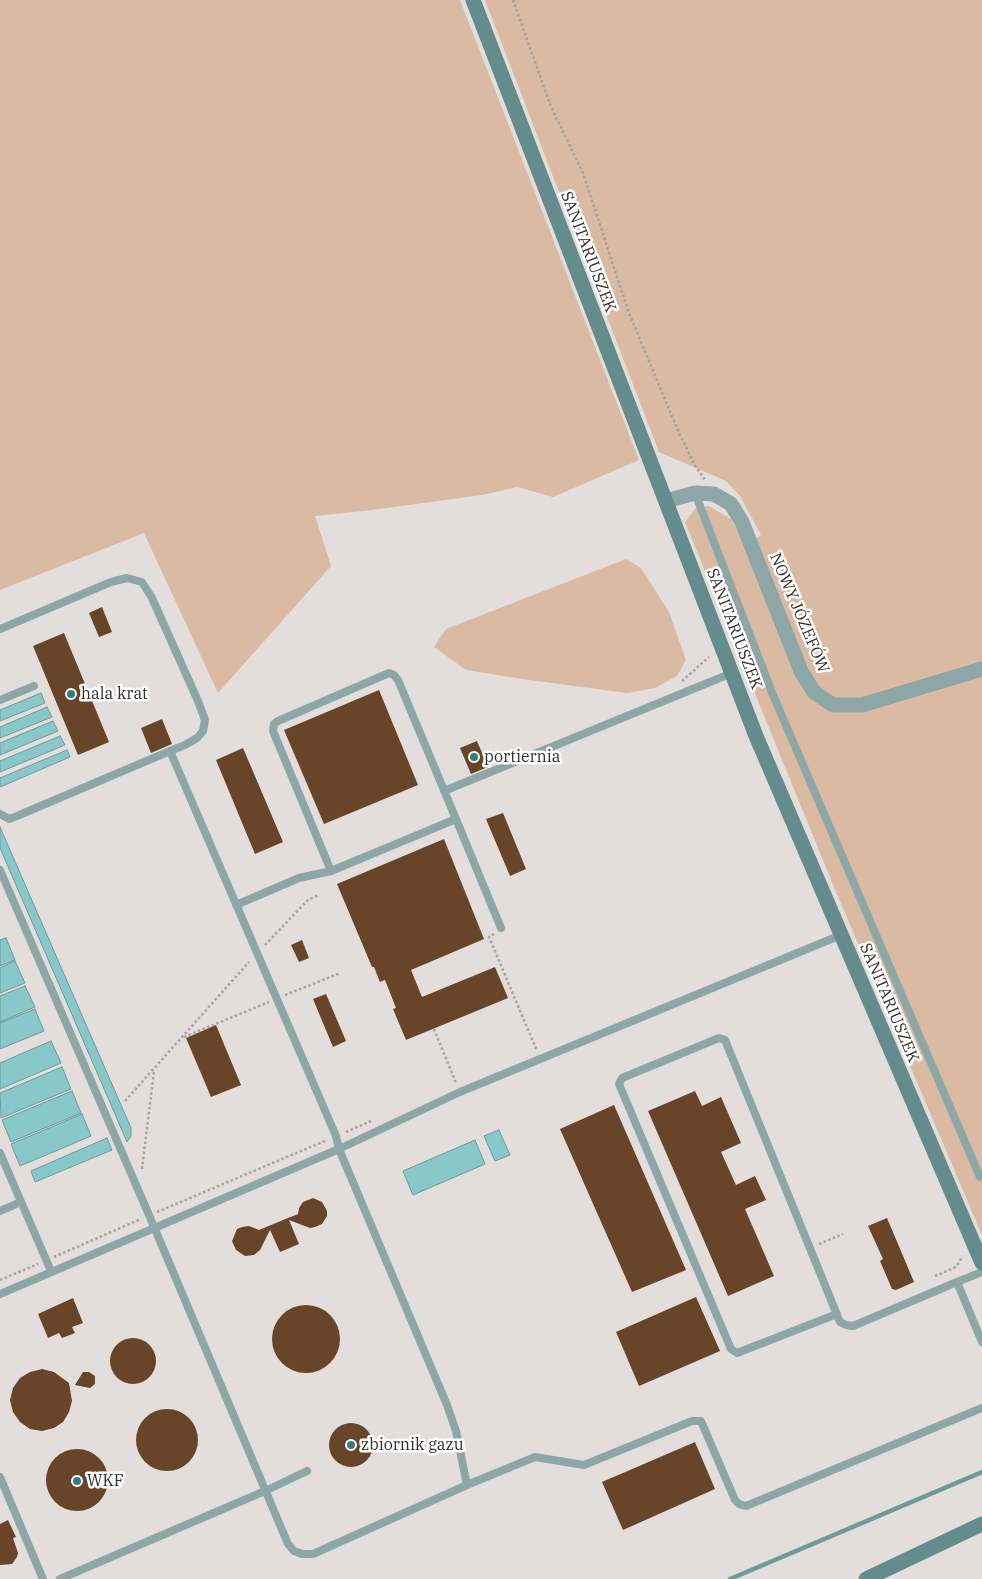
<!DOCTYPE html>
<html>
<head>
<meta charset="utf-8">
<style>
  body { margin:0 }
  canvas { display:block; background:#e3dedb }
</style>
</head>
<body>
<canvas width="982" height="1579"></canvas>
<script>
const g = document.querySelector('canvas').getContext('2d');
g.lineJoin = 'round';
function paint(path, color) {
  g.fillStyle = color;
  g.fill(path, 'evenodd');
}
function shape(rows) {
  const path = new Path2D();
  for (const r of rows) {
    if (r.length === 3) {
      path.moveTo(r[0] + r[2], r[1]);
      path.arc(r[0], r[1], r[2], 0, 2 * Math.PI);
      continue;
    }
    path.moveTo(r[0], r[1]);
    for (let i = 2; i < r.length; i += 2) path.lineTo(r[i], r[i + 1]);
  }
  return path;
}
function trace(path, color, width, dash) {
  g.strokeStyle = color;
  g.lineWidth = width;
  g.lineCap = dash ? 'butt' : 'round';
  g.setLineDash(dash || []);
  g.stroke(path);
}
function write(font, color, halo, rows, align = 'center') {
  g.font = font + ' "IBM Plex Serif",serif';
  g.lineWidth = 5;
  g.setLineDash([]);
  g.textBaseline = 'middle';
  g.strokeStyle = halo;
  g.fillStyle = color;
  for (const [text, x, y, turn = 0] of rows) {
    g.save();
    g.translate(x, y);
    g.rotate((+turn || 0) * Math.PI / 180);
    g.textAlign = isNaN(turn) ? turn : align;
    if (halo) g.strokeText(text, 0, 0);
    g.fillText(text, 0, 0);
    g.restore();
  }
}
paint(shape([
  [0,0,460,0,639,460,553,497,517,487,482,495,372,510,315,516,331,566,218,693,144,533,0,590],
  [485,0,982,0,982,1235,836,892,685,522,695,509,709,506,731,519,746,545,761,535,740,496,726,481,659,452],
  [626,559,641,568,669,612,686,660,677,676,655,688,627,693,522,679,466,670,434,647,446,629]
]), '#dabaa2');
const water = shape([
  [41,693,45,703,0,721,0,710,41,693],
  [47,707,52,717,0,738,0,727,47,707],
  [53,721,58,731,0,755,0,743,53,721],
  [60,736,65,745,0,772,0,761,60,736],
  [67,750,70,757,0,787,0,778,67,750],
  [0,827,131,1128,131,1136,127,1142,0,848,0,827],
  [6,938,15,960,0,966,0,940,6,938],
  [15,961,25,983,0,993,0,968,15,961],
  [25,986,35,1007,0,1022,0,996,25,986],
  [35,1009,44,1031,0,1049,0,1023,35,1009],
  [51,1041,61,1063,0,1089,0,1063,51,1041],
  [62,1067,71,1089,1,1118,0,1093,62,1067],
  [72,1091,81,1113,11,1142,2,1120,72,1091],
  [82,1114,91,1136,20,1166,11,1144,82,1114],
  [499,1130,510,1155,495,1161,484,1136,499,1130],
  [107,1138,112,1150,35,1182,31,1171,107,1138],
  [475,1140,485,1164,413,1195,403,1171,475,1140]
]);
paint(water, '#88c8c9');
trace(water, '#6e9a9a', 1);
trace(shape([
  [730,1579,982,1472]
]), '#6e9a9a', 4.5);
paint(shape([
  [102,607,112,632,99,637,89,613],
  [64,633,109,742,78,755,33,646],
  [379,690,418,785,324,824,284,730],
  [162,719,172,744,151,753,141,728],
  [477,741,488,767,471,774,460,748],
  [243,748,283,842,255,854,216,760],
  [503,813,526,869,510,876,486,819],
  [444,839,484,939,411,970,422,997,495,967,508,998,406,1040,393,1009,396,1008,385,980,380,982,374,967,372,967,337,884],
  [302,940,309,958,299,962,291,945],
  [326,994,346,1041,333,1047,313,999],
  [216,1025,241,1085,211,1097,186,1038],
  [695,1091,702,1106,721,1097,741,1143,721,1152,736,1185,755,1176,766,1200,745,1209,774,1276,728,1296,648,1111],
  [614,1105,686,1270,632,1292,560,1129],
  [313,1198,322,1202,327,1211,327,1216,322,1224,315,1227,310,1228,289,1220,299,1244,280,1252,270,1230,260,1250,254,1255,245,1256,236,1250,232,1241,237,1229,242,1227,249,1226,259,1230,288,1218,298,1214,299,1208,303,1202],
  [887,1218,914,1282,896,1290,892,1289,880,1261,883,1259,868,1226],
  [696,1297,720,1351,639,1386,616,1332],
  [73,1298,83,1323,72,1327,75,1333,62,1338,59,1333,48,1338,38,1314],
  [306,1339,34],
  [133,1361,23],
  [42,1369,54,1372,69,1383,72,1401,69,1412,63,1422,54,1428,42,1431,30,1429,20,1422,13,1412,10,1400,13,1388,20,1378,30,1372],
  [83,1372,89,1372,95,1376,95,1384,90,1388,75,1385],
  [167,1440,31],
  [351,1445,22],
  [695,1442,715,1489,623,1530,602,1482],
  [77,1480,31],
  [8,1520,16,1537,13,1538,18,1553,17,1557,12,1564,0,1565,0,1524]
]), '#684428');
trace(shape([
  [513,0,551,107,583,173,629,313,676,426,694,464,705,480],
  [682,681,709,657],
  [494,754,507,753],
  [494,934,489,937,537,1051],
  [265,945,308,900,318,895],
  [285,995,340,973],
  [434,1029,456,1083],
  [184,1037,269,1002],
  [125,1101,249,962],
  [346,1132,371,1121],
  [142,1169,154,1071],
  [157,1212,327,1140],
  [819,1244,843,1234],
  [54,1257,141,1219],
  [935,1276,954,1268,959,1263,962,1256],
  [0,1280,38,1264]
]), '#a6a29f', 2.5, [2.5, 2.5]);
trace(shape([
  [695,493,773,695,980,1177],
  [0,629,111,582,127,578,142,582,152,598,198,701,205,720,203,731,197,738,185,745,170,751,336,1136,339,1149,447,1405,456,1431,467,1485,313,1554,302,1554,294,1551,288,1544,149,1215,0,870],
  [0,700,34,686],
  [444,791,732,673],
  [0,814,9,819,17,816,170,751],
  [331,871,273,731,274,724,278,721,389,673,394,675,398,680,456,819],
  [236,905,299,878,331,871,456,819,501,928],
  [0,1153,51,1271],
  [0,1211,21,1202],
  [982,1272,957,1282,982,1342],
  [0,1294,339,1149,460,1092,841,935],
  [837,1314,737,1353,731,1349,619,1084,622,1078,719,1038,725,1040,840,1322,846,1325,853,1326,957,1282],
  [0,1477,43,1579],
  [467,1485,535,1457,584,1465,692,1421,701,1421,735,1500,739,1504,746,1506,982,1408],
  [60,1579,265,1491,307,1471]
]), '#8da7a7', 8);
trace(shape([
  [666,501,695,493,714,494,731,504,742,522,801,671,814,692,833,705,862,705,982,669]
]), '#8da7a7', 15);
trace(shape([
  [473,0,756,736,982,1263],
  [866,1579,982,1524]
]), '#648c8c', 15);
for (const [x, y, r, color] of [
  [71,694,5,"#357e7f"],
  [474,757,5,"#357e7f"],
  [351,1445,5,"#357e7f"],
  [77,1481,5,"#357e7f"]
]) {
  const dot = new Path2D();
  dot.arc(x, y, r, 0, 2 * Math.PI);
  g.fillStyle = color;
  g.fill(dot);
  trace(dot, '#fff', 2);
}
write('16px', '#302f2d', '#fff', [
  ["SANITARIUSZEK",588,252,69],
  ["NOWY JÓZEFÓW",799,613,67],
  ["SANITARIUSZEK",734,629,69],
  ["SANITARIUSZEK",889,1003,67]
]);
write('16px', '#302f2d', '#fff', [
  ["hala krat",81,694],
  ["portiernia",484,757],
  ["zbiornik gazu",361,1445],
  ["WKF",87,1481]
], 'left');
</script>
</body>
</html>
